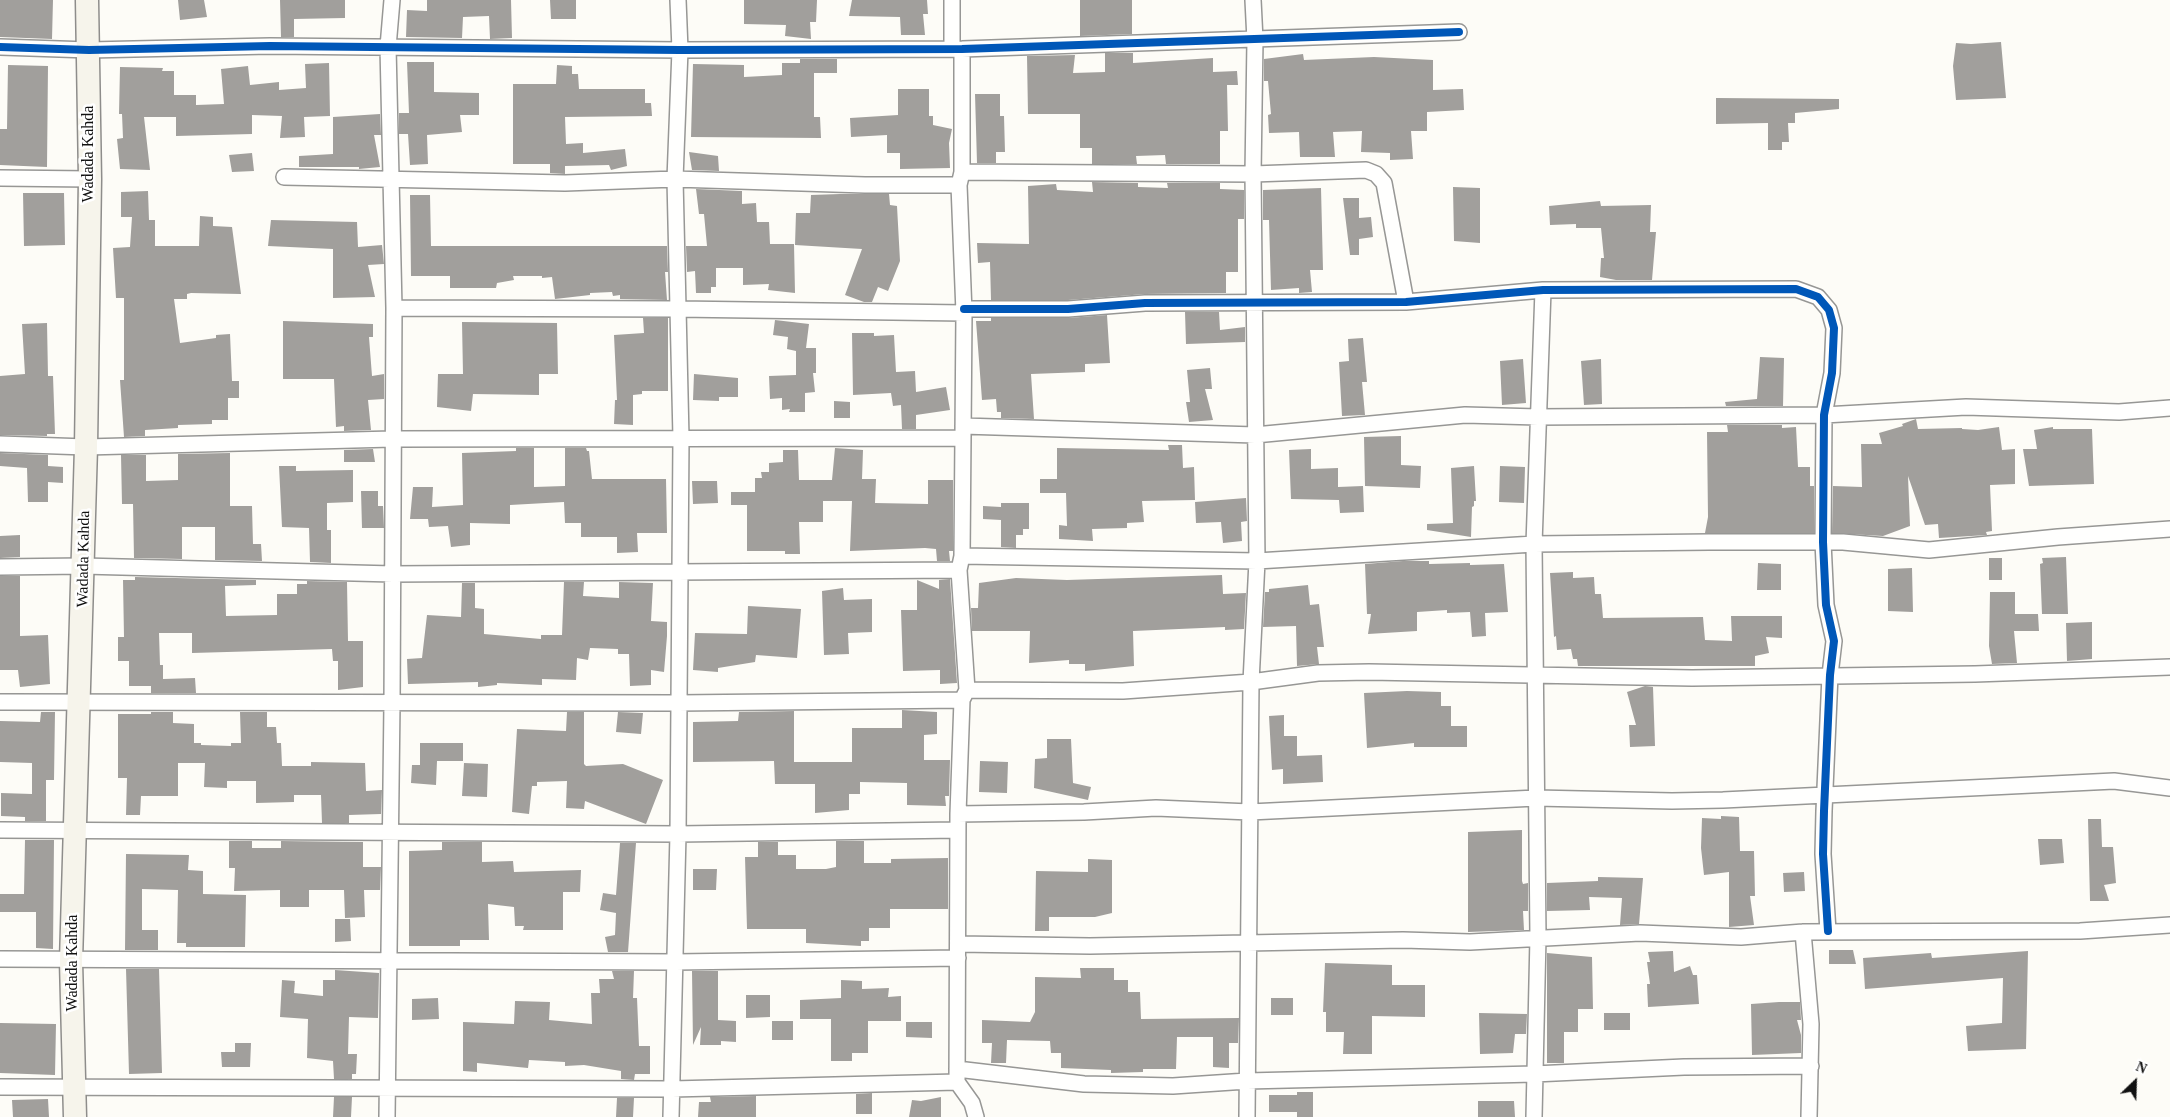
<!DOCTYPE html>
<html>
<head>
<meta charset="utf-8">
<style>
  body { margin:0 }
  #map { position:relative; width:2170px; height:1117px; overflow:hidden; background:#fdfcf7; font-family:Georgia,serif }
  canvas { display:block }
  .north { position:absolute; left:2110px; top:1057px; width:50px; height:50px; -webkit-text-stroke:4px #fff; paint-order:stroke; rotate:24deg; font-size:14px; font-weight:700; line-height:20px; text-align:center; color:#111 }
  .north::after { content:''; display:block; margin:auto; width:18px; height:22px; background:#111; clip-path:polygon(50% 0,100% 100%,50% 72%,0 100%) }
</style>
</head>
<body>
<div id="map">
<canvas width="2170" height="1117"></canvas>
<div class="north">N</div>
</div>
<script>
const g = document.querySelector('canvas').getContext('2d');
g.lineJoin = 'round';
function paint(path, color) {
  g.fillStyle = color;
  g.fill(path, 'evenodd');
}
function shape(rows) {
  const path = new Path2D();
  for (const r of rows) {
    path.moveTo(r[0], r[1]);
    for (let i = 2; i < r.length; i += 2) path.lineTo(r[i], r[i + 1]);
  }
  return path;
}
function trace(path, color, width, dash) {
  g.strokeStyle = color;
  g.lineWidth = width;
  g.lineCap = dash ? 'butt' : 'round';
  g.setLineDash(dash || []);
  g.stroke(path);
}
function write(font, color, halo, rows, align = 'center') {
  g.font = font + ' Georgia,serif';
  g.lineWidth = 5;
  g.setLineDash([]);
  g.textBaseline = 'middle';
  g.strokeStyle = halo;
  g.fillStyle = color;
  for (const [text, x, y, turn = 0] of rows) {
    g.save();
    g.translate(x, y);
    g.rotate((+turn || 0) * Math.PI / 180);
    g.textAlign = isNaN(turn) ? turn : align;
    if (halo) g.strokeText(text, 0, 0);
    g.fillText(text, 0, 0);
    g.restore();
  }
}
paint(shape([
  [0,0,53,0,52,39,0,37],
  [178,0,204,0,207,17,180,20],
  [280,0,345,0,345,18,294,19,294,37,281,37],
  [427,0,511,0,512,38,490,39,489,16,463,17,462,38,406,37,407,10,427,11],
  [550,0,576,0,576,19,551,19],
  [744,0,817,0,816,22,810,22,811,39,785,36,786,25,744,24],
  [852,0,927,0,928,14,923,14,925,35,901,35,900,17,849,16],
  [1080,0,1132,0,1132,34,1080,36],
  [2001,42,2006,98,1956,100,1953,66,1956,43,1971,44],
  [1105,53,1133,53,1133,63,1213,58,1213,72,1237,71,1238,85,1227,85,1228,131,1220,131,1220,164,1166,164,1165,155,1136,156,1137,164,1092,164,1092,148,1080,148,1080,114,1028,114,1027,56,1075,55,1073,73,1105,72],
  [1303,54,1304,60,1374,57,1433,60,1433,90,1463,89,1464,110,1427,112,1427,131,1411,131,1413,159,1390,160,1390,153,1361,152,1362,131,1333,132,1335,157,1300,157,1299,132,1269,133,1268,115,1271,114,1268,81,1264,81,1264,59],
  [800,59,837,59,837,73,814,73,814,117,820,117,821,138,691,137,693,64,744,65,744,77,782,75,782,63,800,63],
  [407,62,434,62,434,92,479,93,479,115,460,115,462,132,427,135,428,164,410,165,408,134,399,134,399,113,409,113],
  [329,63,330,116,304,117,305,137,280,138,282,116,252,115,252,134,176,136,176,117,144,117,150,170,120,169,117,139,123,138,122,114,119,114,120,67,163,68,162,71,174,71,174,95,196,95,196,105,224,104,221,69,248,66,250,85,279,82,279,90,306,88,305,64],
  [8,65,48,66,47,167,0,165,0,129,7,129],
  [557,65,572,66,572,74,578,74,579,89,645,89,645,103,651,103,652,116,565,117,566,144,583,143,583,153,625,149,627,166,611,170,609,165,565,166,565,174,550,173,550,164,513,164,513,84,556,84],
  [898,89,929,89,929,116,933,116,933,125,952,129,949,143,950,168,900,169,900,153,887,153,887,135,851,137,850,118,898,115],
  [975,94,1000,94,1000,116,1004,116,1005,152,996,152,996,163,977,163],
  [1716,98,1839,99,1839,109,1795,113,1795,123,1788,123,1789,142,1782,142,1782,150,1768,150,1768,123,1716,124],
  [380,114,381,135,374,135,380,167,359,169,359,167,299,167,299,156,333,154,333,117],
  [689,152,718,156,719,171,692,170],
  [252,153,254,171,232,172,229,155],
  [1092,182,1138,183,1138,187,1168,188,1167,183,1220,183,1220,189,1244,190,1244,219,1238,219,1238,272,1226,272,1226,293,1145,294,1068,300,991,300,990,262,978,263,977,243,1029,244,1028,186,1056,184,1057,190,1093,192],
  [1453,187,1480,188,1480,243,1454,241],
  [1321,188,1323,270,1310,270,1312,292,1299,293,1299,288,1271,290,1269,220,1263,220,1263,190],
  [696,189,742,191,742,204,756,203,757,222,769,222,770,244,794,244,795,293,768,290,769,284,743,285,743,268,716,268,716,287,711,287,711,293,696,293,695,271,687,272,686,246,707,246,704,214,699,214],
  [148,191,149,220,155,220,155,246,199,246,200,216,213,217,213,226,232,227,241,294,191,293,187,294,187,299,174,299,180,343,216,338,216,335,230,334,232,381,239,381,239,398,228,398,228,420,212,420,212,424,178,425,178,428,145,430,145,436,124,437,120,380,124,380,124,298,116,298,113,248,130,247,132,217,121,217,121,192],
  [23,193,64,193,65,245,24,246],
  [840,194,889,194,890,205,897,206,900,261,888,291,878,287,872,302,864,302,845,295,862,249,795,245,796,213,810,213,811,195],
  [410,195,430,195,431,246,667,246,668,272,665,272,667,300,620,299,620,295,613,296,612,292,590,293,590,295,555,299,552,277,542,278,542,276,513,276,514,280,497,283,496,288,450,288,450,276,411,276],
  [1343,198,1359,198,1359,218,1371,217,1373,237,1359,239,1359,255,1350,255],
  [1600,201,1601,206,1651,205,1650,232,1656,232,1652,280,1616,280,1600,277,1601,258,1604,258,1601,228,1576,228,1576,224,1550,225,1549,206],
  [271,220,357,222,358,247,382,245,384,264,368,265,375,297,333,298,333,249,268,246],
  [1185,312,1219,312,1220,330,1245,327,1245,342,1186,344],
  [1107,315,1110,363,1085,364,1085,372,1031,374,1034,419,1001,418,1001,412,997,412,996,399,982,400,976,321,991,321,991,318,1068,318],
  [643,318,668,318,668,391,642,391,642,394,633,395,633,425,614,424,615,400,617,400,614,335,644,333],
  [775,320,809,324,806,348,816,348,816,373,813,373,815,392,805,393,805,412,789,412,790,409,782,410,782,398,770,399,769,376,796,375,796,351,787,349,788,337,773,335],
  [283,321,373,324,373,337,369,337,372,376,384,374,384,399,368,400,371,430,344,431,344,426,336,427,334,379,283,379],
  [462,322,557,323,558,374,539,374,539,395,473,394,471,411,437,407,438,374,463,374],
  [47,323,48,376,53,376,55,434,47,434,47,436,0,435,0,376,25,374,22,324],
  [852,333,874,333,874,336,894,335,896,372,915,371,916,392,946,387,950,410,916,415,916,429,902,429,901,405,893,406,891,393,853,395],
  [1363,338,1367,382,1362,382,1365,415,1342,416,1339,362,1349,361,1348,339],
  [1760,357,1784,358,1783,406,1726,406,1725,402,1757,399],
  [1523,359,1526,403,1502,405,1500,361],
  [1601,359,1602,404,1584,405,1581,361],
  [1210,368,1212,389,1205,389,1213,420,1189,422,1186,402,1190,402,1187,370],
  [694,374,738,378,738,397,719,397,719,401,693,400],
  [834,401,850,402,850,418,834,418],
  [1916,419,1918,429,1962,428,1962,429,1978,430,1999,427,2002,450,2015,449,2015,484,1990,485,1992,531,1986,532,1987,535,1939,538,1938,524,1925,525,1908,476,1910,526,1883,536,1832,533,1833,486,1862,487,1861,444,1882,444,1879,433,1903,426,1902,424],
  [1727,425,1782,425,1782,428,1796,427,1798,467,1810,467,1810,486,1814,486,1814,533,1705,533,1708,517,1707,432,1728,432],
  [2053,427,2053,429,2092,429,2094,484,2029,486,2023,449,2037,449,2034,430],
  [1401,436,1401,465,1421,466,1420,488,1365,486,1364,437],
  [1168,445,1182,445,1183,468,1194,467,1195,500,1142,501,1144,522,1127,523,1127,528,1092,529,1093,541,1059,539,1059,525,1067,526,1066,493,1040,493,1040,479,1057,479,1057,448,1169,450],
  [516,448,534,448,534,487,565,486,565,448,586,448,587,451,589,451,592,479,666,479,667,533,637,533,638,552,617,553,617,537,581,537,581,523,565,523,564,502,510,505,510,524,470,523,470,545,451,547,448,526,429,527,428,519,410,519,413,487,433,487,432,507,463,505,462,453,516,451],
  [835,448,863,450,862,479,876,479,875,503,928,504,928,480,953,480,953,551,949,551,950,561,937,561,936,549,925,548,850,551,852,501,823,501,823,522,799,522,800,554,785,554,785,551,747,551,747,505,731,505,731,492,755,492,755,478,762,478,761,472,769,472,769,463,783,462,783,450,798,450,799,480,832,480],
  [373,449,375,462,344,462,344,450],
  [1311,449,1311,469,1338,468,1338,487,1363,486,1364,512,1340,513,1339,500,1291,499,1289,450],
  [0,453,48,455,48,466,63,467,63,483,48,482,48,502,28,502,27,468,0,466],
  [230,453,230,506,252,506,253,544,261,544,262,561,215,560,215,527,182,527,182,559,134,558,133,504,122,504,121,455,146,455,146,481,178,480,178,454],
  [279,466,296,466,296,471,353,470,353,502,327,503,327,530,331,530,331,563,310,562,309,528,282,527],
  [1474,466,1476,501,1474,501,1474,506,1472,507,1471,537,1427,530,1427,524,1453,523,1451,468],
  [1500,466,1525,467,1524,503,1499,502],
  [692,481,717,481,718,503,693,504],
  [361,491,378,491,378,506,383,506,384,528,362,528],
  [1246,498,1247,521,1241,522,1242,541,1223,543,1221,522,1196,523,1195,502],
  [1001,503,1029,503,1029,529,1023,529,1023,535,1016,535,1016,548,1001,547,1001,520,983,519,983,506,1001,507],
  [20,535,20,557,0,558,0,536],
  [2066,557,2068,614,2042,614,2040,564,2043,563,2042,558],
  [1989,558,2002,558,2002,580,1989,580],
  [1403,561,1429,561,1429,564,1470,563,1470,565,1504,564,1508,612,1485,613,1486,636,1472,637,1470,612,1447,613,1447,610,1417,612,1417,631,1368,634,1371,614,1367,614,1365,564],
  [1758,563,1781,564,1781,590,1757,590],
  [1912,568,1913,612,1888,611,1888,569],
  [1573,572,1573,578,1594,577,1595,594,1601,594,1603,618,1703,617,1705,640,1732,641,1731,616,1782,616,1782,638,1766,637,1769,653,1755,656,1755,666,1578,666,1577,659,1573,659,1571,649,1557,650,1556,636,1554,637,1550,573],
  [1222,575,1223,594,1246,593,1244,629,1225,630,1225,627,1133,631,1134,666,1085,671,1085,664,1069,664,1069,660,1029,663,1030,631,972,631,971,608,978,608,979,583,1016,578,1067,580],
  [0,576,20,576,20,636,48,635,50,684,20,687,18,670,0,670],
  [135,577,256,580,256,585,225,586,226,616,277,615,277,594,297,594,297,584,307,584,307,581,347,582,348,641,363,641,363,687,338,690,338,661,333,661,332,649,192,653,192,633,159,633,160,665,163,665,163,679,195,678,196,693,151,693,151,686,129,686,129,661,118,661,118,637,124,637,123,580,135,580],
  [950,579,957,683,940,684,940,670,903,671,901,610,917,610,917,580,939,589,939,580],
  [564,582,584,582,583,596,619,598,619,582,653,583,651,621,667,622,667,636,664,672,651,670,651,685,630,686,629,654,618,654,618,649,590,648,588,660,577,658,576,680,542,679,542,685,497,683,497,685,478,687,478,682,408,684,407,659,422,658,427,615,461,617,462,583,475,583,475,608,484,609,484,634,541,639,541,635,562,635],
  [1308,585,1310,605,1319,604,1324,647,1317,647,1319,664,1297,666,1296,626,1263,627,1265,592,1269,592,1269,589],
  [843,588,844,600,872,599,872,632,848,633,849,654,824,655,822,591],
  [1990,592,2015,592,2015,614,2038,614,2039,631,2014,631,2017,663,1992,664,1989,646],
  [748,606,801,609,797,658,756,655,755,662,718,668,718,672,693,670,695,633,747,634],
  [2092,622,2092,659,2067,661,2066,623],
  [1645,686,1653,687,1655,746,1630,747,1629,725,1636,725,1627,692],
  [1407,691,1441,692,1441,706,1451,706,1451,726,1467,726,1467,747,1414,747,1414,743,1367,748,1364,693],
  [902,710,937,712,937,734,924,735,924,760,950,760,949,796,945,796,946,806,907,805,907,783,860,782,860,794,849,794,849,810,815,813,815,784,775,784,774,761,693,762,693,722,738,721,739,712,794,711,794,762,852,762,852,728,902,728],
  [41,712,55,712,54,780,46,780,46,821,25,821,25,817,1,816,1,793,32,794,32,763,0,762,0,721,40,722],
  [151,712,173,712,173,723,194,724,194,743,201,743,201,745,231,746,231,743,241,743,240,712,267,712,267,727,276,727,277,743,281,743,282,766,311,766,311,762,365,763,366,791,382,790,381,814,349,815,349,823,322,823,321,795,294,795,294,802,256,803,256,781,227,781,227,788,204,787,205,763,178,763,178,796,141,796,140,815,126,815,127,778,118,778,118,714,151,714],
  [567,712,584,712,584,764,586,766,623,764,663,780,646,824,585,801,584,809,566,808,567,781,537,782,537,786,532,786,529,814,512,812,517,729,566,731],
  [618,712,643,713,641,734,616,732],
  [1284,715,1284,736,1297,736,1297,756,1322,755,1323,782,1283,784,1283,769,1272,770,1269,716],
  [1047,739,1071,739,1073,783,1091,787,1088,800,1034,788,1035,759,1047,758],
  [420,743,463,743,463,761,437,761,436,785,411,783,412,765,420,765],
  [980,761,1008,762,1007,793,979,792],
  [464,763,488,764,487,797,462,796],
  [1721,816,1739,817,1740,851,1754,851,1755,896,1750,896,1754,925,1729,927,1729,872,1704,875,1701,848,1702,818,1721,819],
  [2088,819,2101,819,2102,847,2113,847,2116,883,2104,885,2109,901,2090,901],
  [1522,830,1522,881,1523,884,1528,883,1528,911,1523,911,1524,930,1468,932,1468,832],
  [2038,839,2062,839,2064,863,2040,865],
  [25,840,54,840,53,949,36,948,36,912,0,912,0,894,24,894],
  [229,841,252,841,252,848,281,848,281,841,363,842,363,867,381,867,380,890,364,890,365,917,345,918,344,890,309,890,309,907,280,907,280,890,234,891,235,868,229,868],
  [836,841,864,841,864,863,891,863,891,859,948,858,948,909,890,909,890,928,869,928,869,941,861,941,861,946,806,943,806,929,747,929,745,857,758,857,758,842,778,842,778,855,796,855,796,869,826,869,836,867],
  [442,842,482,842,482,862,513,861,514,872,581,870,580,892,563,892,563,930,523,930,524,926,515,926,514,907,488,904,489,940,460,940,460,946,409,946,409,851,442,850],
  [620,843,636,843,628,952,608,952,605,937,615,935,616,913,600,910,603,893,616,895],
  [126,854,189,855,188,870,203,871,203,894,246,895,245,947,186,947,186,943,177,943,178,890,142,889,142,930,158,930,158,950,125,950],
  [1088,859,1112,860,1112,913,1095,917,1049,917,1049,931,1035,931,1036,871,1088,872],
  [693,869,717,869,716,890,693,890],
  [1804,872,1805,891,1784,892,1783,873],
  [1598,877,1643,878,1639,924,1620,925,1622,898,1589,897,1590,910,1547,911,1547,883,1598,881],
  [335,919,350,919,351,941,335,942],
  [1829,950,1853,950,1856,964,1829,964],
  [1673,951,1674,972,1690,966,1693,975,1697,975,1699,1004,1648,1007,1647,984,1650,984,1647,962,1650,962,1648,952],
  [2028,951,2026,1049,1968,1051,1966,1026,2002,1023,2003,978,1865,989,1863,958,1931,953,1932,958],
  [1547,953,1592,957,1593,1009,1578,1009,1578,1032,1564,1032,1564,1063,1547,1063],
  [1325,963,1392,965,1392,985,1425,985,1425,1017,1372,1016,1372,1054,1343,1054,1344,1032,1326,1032,1326,1012,1323,1012],
  [1080,968,1114,968,1114,980,1128,980,1128,992,1140,992,1141,1019,1239,1018,1238,1043,1229,1043,1229,1068,1213,1067,1213,1037,1177,1037,1176,1069,1143,1069,1143,1072,1111,1073,1111,1070,1061,1068,1061,1053,1051,1053,1050,1041,1007,1040,1006,1063,991,1063,992,1043,982,1043,982,1020,1030,1022,1035,1012,1035,977,1081,978],
  [126,969,159,969,162,1073,129,1074],
  [335,970,379,973,378,1018,349,1017,348,1054,357,1054,356,1074,352,1074,352,1079,334,1079,333,1061,307,1058,308,1019,280,1017,282,980,295,981,294,993,323,996,323,980,335,980],
  [612,971,634,971,633,998,637,998,639,1046,650,1046,650,1074,635,1074,634,1080,621,1079,621,1071,584,1065,565,1066,565,1062,529,1060,528,1068,477,1063,477,1072,463,1071,463,1022,514,1024,515,1001,550,1002,549,1020,592,1024,591,993,600,993,599,979,614,979],
  [692,971,718,971,718,1020,736,1021,736,1042,721,1041,721,1045,700,1045,701,1027,693,1045],
  [841,980,862,981,862,989,889,988,888,997,901,996,901,1021,868,1021,868,1053,852,1053,852,1061,831,1061,831,1019,800,1019,800,1000,841,998],
  [746,995,770,995,770,1017,746,1018],
  [438,998,439,1019,412,1020,412,999],
  [1271,998,1293,998,1293,1015,1271,1015],
  [1779,1002,1800,1002,1801,1020,1797,1020,1801,1035,1801,1053,1752,1055,1751,1004],
  [1479,1013,1527,1014,1526,1034,1515,1034,1513,1053,1480,1054],
  [1604,1013,1630,1013,1630,1030,1604,1030],
  [772,1021,793,1021,793,1040,772,1040],
  [906,1022,932,1022,932,1038,906,1037],
  [0,1023,56,1024,55,1075,0,1073],
  [235,1043,251,1043,250,1067,222,1067,221,1052,235,1052],
  [1297,1092,1313,1092,1313,1117,1297,1117,1297,1112,1269,1112,1269,1095,1297,1095],
  [872,1093,872,1114,856,1114,856,1094],
  [756,1096,756,1117,698,1117,699,1102,711,1102,710,1097],
  [334,1097,352,1097,351,1117,333,1117],
  [941,1097,941,1117,909,1117,912,1100,921,1101],
  [617,1098,634,1098,633,1117,616,1117],
  [48,1099,49,1117,13,1117,12,1100],
  [1478,1101,1514,1101,1515,1117,1478,1117]
]), '#a19f9c');
const minor = shape([
  [0,47,89,50,270,46,680,50,962,49,1459,32],
  [952,49,952,0],
  [962,49,962,172,959,185,964,313],
  [962,172,1253,174,1366,170,1376,174,1384,183,1406,302],
  [284,177,565,183,675,179,865,185,959,185],
  [0,178,90,179],
  [394,308,678,309,964,313,962,556,959,570,967,690,962,700,958,814,957,1082,972,1103,976,1117],
  [964,309,1068,309,1145,303,1406,302,1543,290,1796,289,1818,297,1829,310,1834,328,1832,373,1824,415,1823,542,1826,605,1834,641,1830,675,1824,811,1823,854,1828,931],
  [963,426,1255,435,1465,415,1538,417,1824,415,1966,407,2119,412,2170,408],
  [0,444,86,447,392,439,963,438],
  [962,556,1257,561,1534,544,1709,542,1843,542,1929,550,2058,537,2170,529],
  [0,567,83,566,393,574,959,570],
  [967,690,1123,691,1251,682,1318,673,1369,672,1692,678,1975,674,2170,667],
  [0,702,678,703,962,700],
  [958,814,1084,812,1156,808,1250,812,1536,798,1672,801,1723,800,2114,781,2170,788],
  [0,830,678,834,958,830],
  [1803,932,1811,1024,1809,1117],
  [958,944,1090,946,1403,940,1470,942,1640,933,1741,937,1803,932,2080,931,2170,925],
  [0,959,676,962,958,958],
  [957,1069,1084,1084,1173,1086,1247,1081,1534,1074,1684,1067,1811,1066],
  [0,1087,672,1089,957,1082],
  [387,1117,392,703,394,308,388,47,392,0],
  [671,1117,678,834,681,438,675,179,680,50,678,0],
  [1247,1117,1251,682,1257,561,1253,174,1255,40,1253,0],
  [1534,1117,1538,937,1534,544,1543,290]
]);
const secondary = shape([
  [75,1117,71,961,86,447,90,179,87,0]
]);
trace(minor, '#979795', 18);
trace(secondary, '#8e8d8b', 25);
trace(minor, '#fffffe', 15);
trace(secondary, '#f6f4eb', 22);
trace(shape([
  [0,47,89,50,270,46,680,50,962,49,1459,32],
  [964,309,1068,309,1145,303,1406,302,1543,290,1796,289,1818,297,1829,310,1834,328,1832,373,1824,415,1823,542,1826,605,1834,641,1830,675,1824,811,1823,854,1828,931]
]), '#0057b8', 8);
write('16px', '#111', '#fff', [
  ["Wadada Kahda",89,154,-90],
  ["Wadada Kahda",84,559,-89],
  ["Wadada Kahda",73,963,-90]
]);
</script>
</body>
</html>
